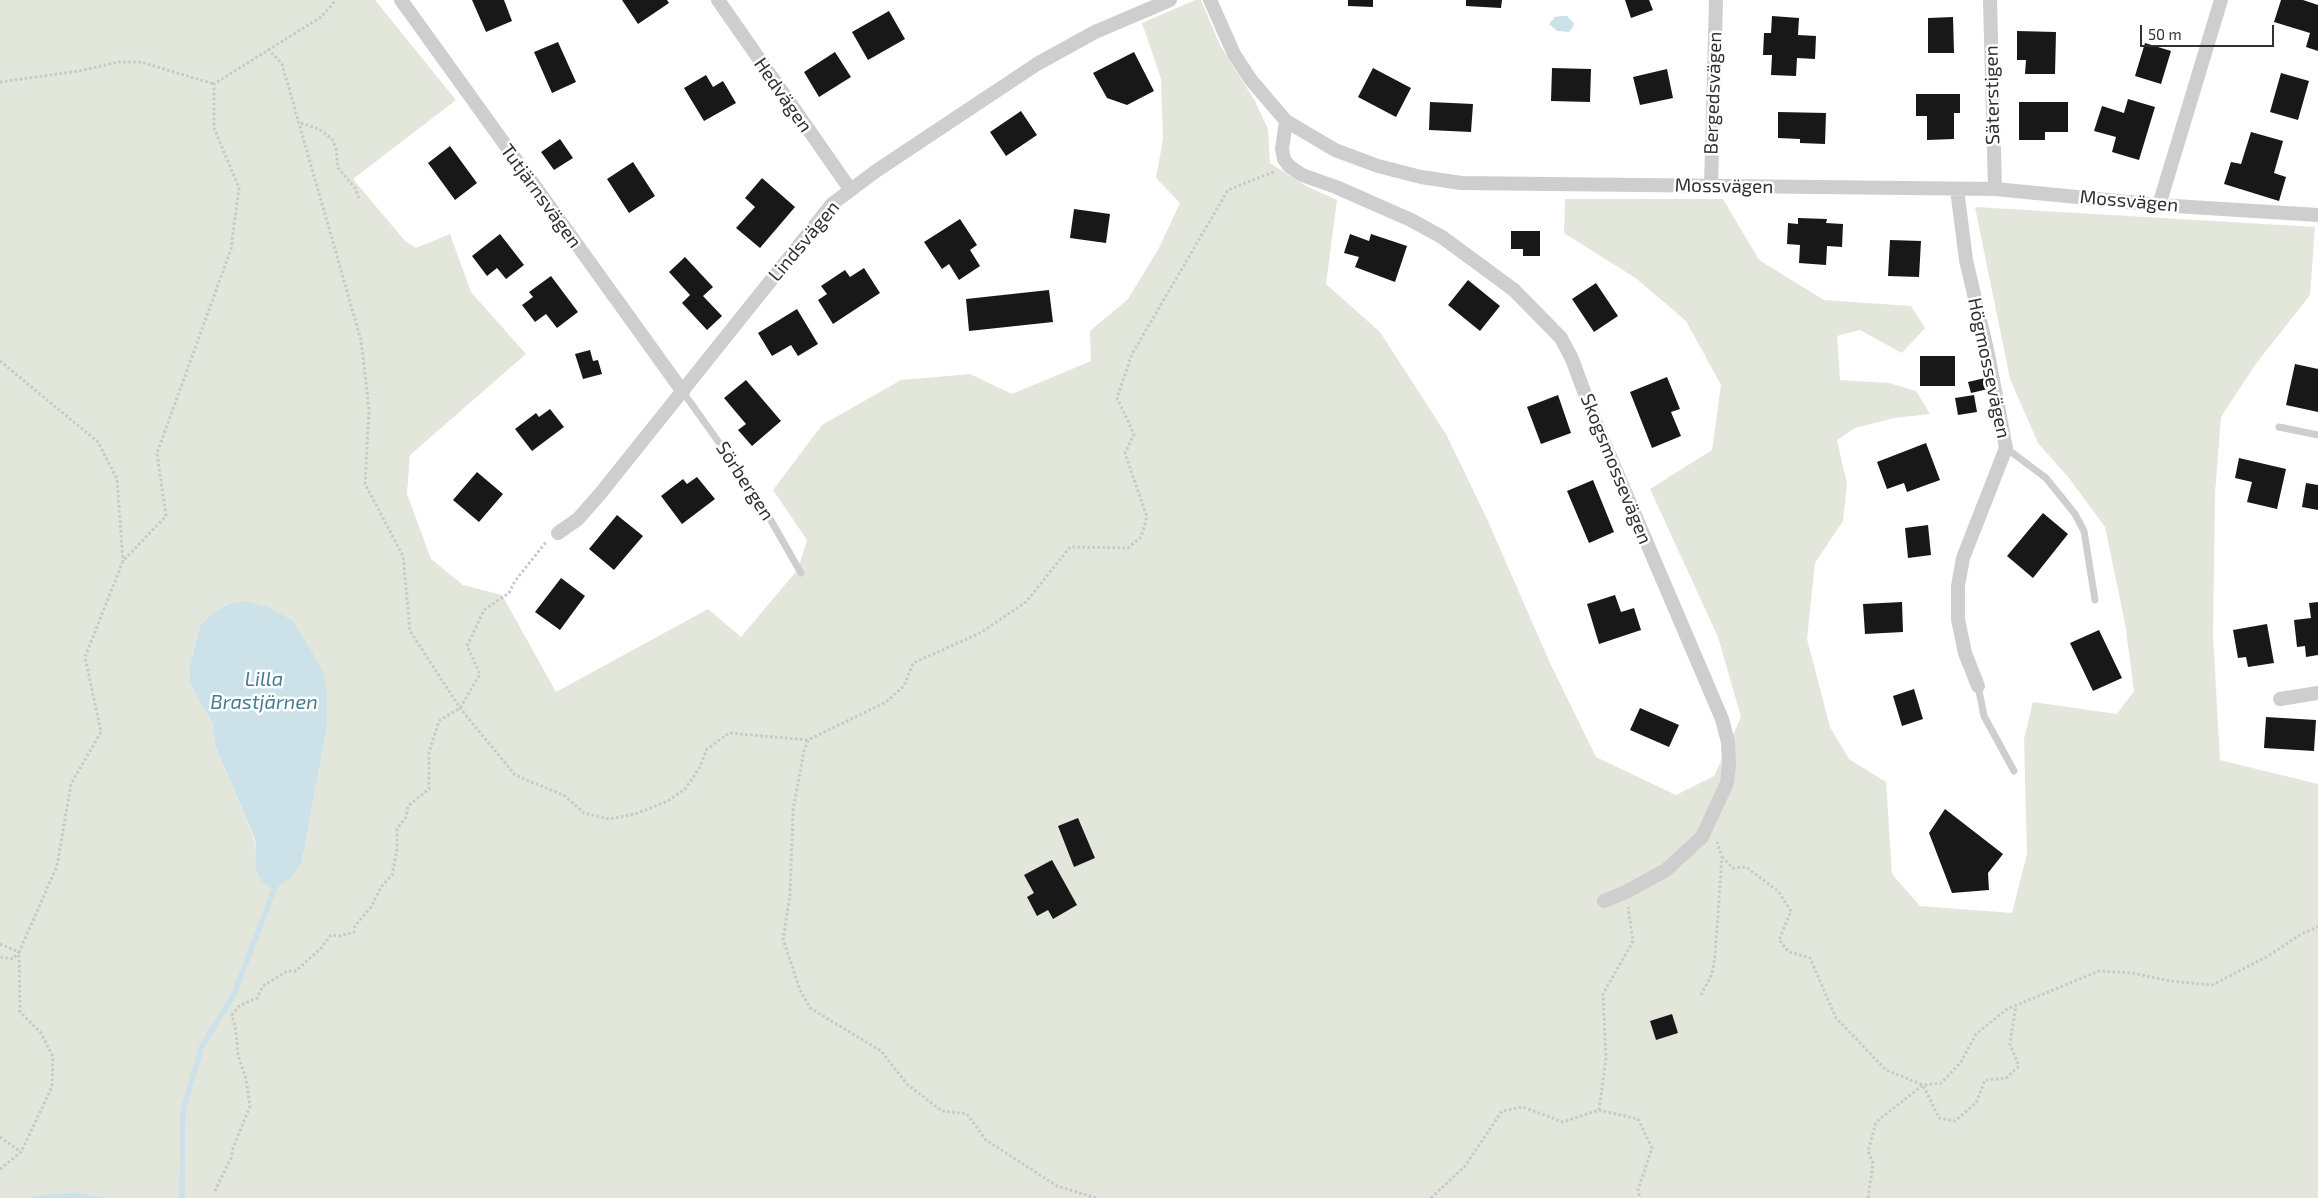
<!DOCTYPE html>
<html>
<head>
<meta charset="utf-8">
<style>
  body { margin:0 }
  #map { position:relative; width:2318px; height:1198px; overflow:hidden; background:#fff; font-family:"Exo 2",sans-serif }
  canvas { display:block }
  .scale { position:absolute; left:2140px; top:25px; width:134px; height:22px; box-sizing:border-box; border:2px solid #313131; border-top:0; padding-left:6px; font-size:15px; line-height:18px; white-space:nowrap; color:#313131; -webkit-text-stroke:4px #fff; paint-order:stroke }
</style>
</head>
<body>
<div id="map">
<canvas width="2318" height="1198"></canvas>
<div class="scale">50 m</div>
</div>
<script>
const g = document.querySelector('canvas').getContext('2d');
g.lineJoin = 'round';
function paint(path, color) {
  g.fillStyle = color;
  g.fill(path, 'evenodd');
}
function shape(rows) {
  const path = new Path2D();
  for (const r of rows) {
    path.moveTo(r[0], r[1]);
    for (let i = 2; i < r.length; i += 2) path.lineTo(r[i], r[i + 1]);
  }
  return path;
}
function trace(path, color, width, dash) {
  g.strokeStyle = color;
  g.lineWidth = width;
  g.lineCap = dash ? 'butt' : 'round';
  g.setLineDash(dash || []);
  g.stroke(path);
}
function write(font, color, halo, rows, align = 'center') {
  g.font = font + ' "Exo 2",sans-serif';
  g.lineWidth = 5;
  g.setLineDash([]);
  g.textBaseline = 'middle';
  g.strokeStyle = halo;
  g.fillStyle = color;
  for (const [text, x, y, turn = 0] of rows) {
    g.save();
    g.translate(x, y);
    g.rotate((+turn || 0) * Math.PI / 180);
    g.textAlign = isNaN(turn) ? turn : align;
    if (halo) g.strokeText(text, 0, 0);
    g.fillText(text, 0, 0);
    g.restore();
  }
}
paint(shape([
  [0,0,375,0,456,100,353,179,405,241,416,248,450,234,471,292,526,354,410,455,407,494,431,559,463,585,502,595,556,692,708,609,741,637,798,569,807,540,773,490,822,425,901,380,970,374,1012,394,1091,361,1090,331,1128,299,1159,248,1180,203,1156,178,1163,139,1161,79,1142,23,1195,0,1201,0,1220,45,1255,101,1268,129,1270,163,1306,186,1337,200,1326,284,1380,332,1446,434,1487,519,1550,663,1596,757,1676,795,1714,776,1741,717,1718,637,1650,489,1712,450,1721,385,1686,321,1637,279,1564,233,1565,199,1723,199,1759,260,1824,300,1911,306,1925,328,1902,353,1860,330,1837,336,1840,380,1889,383,1916,391,1930,414,1894,418,1855,428,1837,440,1847,484,1843,521,1815,563,1807,639,1830,727,1849,759,1886,782,1892,874,1920,906,2012,913,2027,854,2024,739,2033,702,2117,714,2134,691,2125,623,2105,527,2069,478,2038,443,2010,379,1975,207,2315,227,2310,295,2255,365,2221,417,2215,494,2213,635,2220,760,2318,784,2318,1198,107,1198,75,1192,27,1198,0,1198],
  [229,604,308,648,323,670,327,727,302,862,260,880,255,868,256,843,216,748,212,723,190,682,189,668,200,625,212,613]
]), '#e3e7db');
paint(shape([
  [1562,16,1567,16,1574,23,1573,27,1569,32,1557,31,1549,24,1555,17],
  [245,601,268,607,293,621,323,670,327,692,327,727,302,862,291,877,274,890,260,880,255,868,256,842,216,748,212,723,190,683,189,668,200,625,212,613,229,604],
  [75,1192,107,1198,27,1198,33,1196]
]), '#cce2e8');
trace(shape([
  [182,1198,183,1110,202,1046,234,994,274,890]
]), '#cce2e8', 5.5);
paint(shape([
  [472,0,504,0,512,21,486,32],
  [622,0,667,0,669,3,638,24],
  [1348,0,1373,0,1373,7,1348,6],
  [1466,0,1502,0,1501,8,1466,6],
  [1625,0,1649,0,1653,10,1631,18],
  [2281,0,2303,0,2318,5,2318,51,2306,47,2310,33,2274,22],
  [889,11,905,39,868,60,852,32],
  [1772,16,1799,18,1798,35,1816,36,1815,59,1797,58,1796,76,1771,75,1772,55,1763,55,1764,33,1771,33],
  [1953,17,1954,53,1928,53,1928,18],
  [2017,31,2056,32,2055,74,2025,74,2026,60,2017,60],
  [558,42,576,82,552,93,534,52],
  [2145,43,2171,51,2161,84,2135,76],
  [835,52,851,77,819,97,804,72],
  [1134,52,1154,91,1127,105,1107,98,1093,73],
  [1373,68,1411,88,1396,117,1358,97],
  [1552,68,1591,69,1590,102,1551,101],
  [1667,69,1673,98,1640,105,1633,77],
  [2281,73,2309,81,2298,120,2270,112],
  [706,75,713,87,723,81,736,103,704,121,684,88],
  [1916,94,1960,94,1960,113,1954,113,1954,139,1927,140,1927,116,1916,116],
  [2128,99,2155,107,2139,160,2112,152,2116,137,2094,131,2102,106,2124,113],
  [1430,102,1473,104,1471,132,1429,130],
  [2019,102,2068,102,2068,132,2045,132,2045,140,2019,140],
  [1021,111,1037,135,1006,156,990,132],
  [1778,112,1826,113,1825,144,1800,143,1800,139,1778,138],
  [2251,132,2283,141,2274,173,2286,177,2279,201,2224,184,2231,162,2241,164],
  [560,139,573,158,554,170,541,152],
  [450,146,477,183,455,200,428,163],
  [633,162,655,196,629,213,607,179],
  [762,178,795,207,760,248,736,228,755,207,745,198],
  [1074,209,1110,214,1106,243,1070,238],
  [1798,218,1827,219,1826,223,1843,224,1842,247,1827,246,1826,265,1799,263,1800,245,1787,244,1788,223,1798,224],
  [960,219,977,245,970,250,980,266,959,280,949,264,942,269,924,242],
  [1511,231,1540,231,1540,256,1523,256,1523,249,1511,249],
  [500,234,524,265,506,279,497,268,487,276,472,256],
  [1350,234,1369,241,1371,234,1407,246,1395,282,1355,267,1359,257,1344,253],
  [1890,240,1921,241,1919,277,1888,276],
  [685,257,713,287,703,296,722,316,707,330,682,303,690,295,669,272],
  [864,268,880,293,833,324,818,300,827,294,821,286,845,270,850,277],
  [551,276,578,312,557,328,546,314,535,322,522,305,533,297,529,292],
  [1468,280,1500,306,1480,331,1448,305],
  [1596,283,1618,316,1594,332,1572,299],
  [1049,290,1053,322,969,331,966,299],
  [797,309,818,344,798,356,791,345,772,356,758,333],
  [590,350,593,361,598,360,602,374,583,379,575,354],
  [1920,356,1955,356,1955,386,1920,386],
  [2295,364,2318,369,2318,412,2286,405],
  [1667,377,1680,409,1671,412,1681,436,1652,448,1630,392],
  [1985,378,1988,389,1971,393,1968,382],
  [746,380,781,421,752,446,738,430,746,424,724,398],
  [1558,395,1571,433,1541,444,1527,407],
  [1974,395,1977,412,1958,415,1955,398],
  [550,409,564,427,532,451,515,429,536,413,539,417],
  [1926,443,1940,480,1907,492,1904,483,1887,489,1877,462],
  [2239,458,2286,469,2277,509,2247,502,2252,482,2235,478],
  [477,472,503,494,479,522,453,500],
  [697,477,715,499,682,524,661,496,683,479,687,484],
  [1593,480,1614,532,1589,543,1567,491],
  [2306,483,2318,485,2318,510,2302,507],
  [2043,513,2068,534,2033,578,2007,556],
  [617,515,643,536,614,570,589,549],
  [1928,525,1931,555,1908,558,1905,528],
  [561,578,585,596,560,630,535,612],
  [1615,595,1621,612,1634,608,1641,630,1599,644,1587,604],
  [1902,602,1903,632,1865,634,1863,604],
  [2318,602,2318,655,2306,657,2305,646,2297,647,2294,620,2311,618,2309,603],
  [2267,624,2274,663,2248,667,2246,657,2238,658,2233,630],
  [2099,630,2122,678,2093,691,2070,643],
  [1914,689,1923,719,1902,726,1893,696],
  [1640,708,1679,725,1669,747,1630,730],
  [2266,717,2316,720,2314,751,2264,748],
  [1945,809,2003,854,1988,873,1989,890,1952,893,1929,833],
  [1078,818,1095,858,1074,867,1058,826],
  [1052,860,1077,905,1053,919,1048,910,1037,916,1027,897,1034,893,1024,875],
  [1672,1014,1678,1033,1656,1040,1650,1021]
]), '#181818');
trace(shape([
  [268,49,282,64,361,340,369,409,365,484,403,556,410,631,460,708,515,775,565,796,584,813,609,819,635,814,668,801,686,788,700,767,707,749,729,733,808,740],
  [0,82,79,71,119,62,141,62,214,84],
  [301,123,319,129,332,139,336,149,338,168,355,188,359,198],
  [0,361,98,442,117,479,123,561],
  [1722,857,1733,868,1746,867,1778,891,1791,911,1779,940,1789,952,1810,958,1836,1018,1886,1070,1923,1085,1939,1118,1955,1121,1976,1103,1985,1080,2006,1078,2019,1066,2010,1044,2016,1005],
  [0,944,19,952,13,959,0,957],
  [1701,995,1712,974,1715,956,1722,857,1717,842],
  [1599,1110,1606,1058,1603,994,1633,941,1628,907],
  [0,1137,21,1152],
  [0,1169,21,1152,52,1087,53,1057,41,1033,20,1012,19,952,57,866,71,784,101,732,85,657,123,561,166,516,157,453,231,249,239,188,214,128,214,84,321,17,336,0],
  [215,1191,231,1158,233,1148,250,1106,246,1079,238,1055,236,1031,232,1015,239,1006,257,998,263,986,287,971,296,971,321,948,331,935,339,936,354,932,355,926,371,907,381,887,392,875,397,850,397,829,406,817,408,806,429,789,429,752,439,721,460,708,480,674,467,646,484,610,509,593,515,581,546,542],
  [1096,1198,1057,1186,986,1140,967,1114,942,1111,907,1084,881,1051,810,1008,800,990,783,939,790,895,793,810,804,751,808,740,886,702,904,686,913,663,980,633,1026,602,1070,547,1128,548,1141,537,1147,517,1125,453,1134,434,1117,398,1132,354,1228,190,1276,171],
  [1431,1198,1465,1166,1502,1111,1523,1107,1563,1122,1599,1110,1638,1119,1652,1148,1638,1190,1640,1198],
  [1868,1198,1873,1163,1868,1151,1876,1122,1923,1085,1941,1083,1961,1062,1976,1034,2007,1009,2099,971,2132,973,2171,981,2212,985,2268,956,2303,933,2318,927]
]), '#c8c8c8', 3, [2.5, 2.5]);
trace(shape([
  [683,392,757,496,801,573],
  [2279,427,2318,435],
  [2006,448,2046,478,2075,514,2084,531,2095,600],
  [1978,686,1984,716,2014,771]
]), '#cecece', 7);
trace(shape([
  [401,0,683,392],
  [718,0,850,189],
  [1210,0,1234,54,1251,80,1286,121,1335,150,1378,166,1421,177,1461,183,1995,189,2159,205,2318,215],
  [1990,0,1995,189],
  [1286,121,1282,149,1284,159,1289,166,1302,175,1336,187,1411,220,1442,237,1514,290,1561,338,1572,359,1597,426,1722,719,1728,742,1729,765,1727,783,1702,837,1666,870,1626,892,1604,901],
  [1711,186,1716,0],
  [1957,189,1966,260,1988,354,2006,448,1963,558,1958,586,1958,619,1965,653,1978,686],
  [2159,205,2221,0],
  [558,533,578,519,600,494,832,204,876,171,1037,64,1095,32,1170,0],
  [2280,699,2318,693]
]), '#cecece', 14);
write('19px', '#313131', '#fff', [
  ["Bergedsvägen",1713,93,-88],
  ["Hedvägen",783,95,55],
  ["Säterstigen",1992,95,-91],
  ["Mossvägen",1724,186,1],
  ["Tutjärnsvägen",541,196,54],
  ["Mossvägen",2129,201,5],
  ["Lindsvägen",804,241,-50],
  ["Högmossevägen",1989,368,78],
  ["Skogsmossevägen",1616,469,68],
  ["Sörbergen",745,481,57]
]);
write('italic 20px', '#467c8d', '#fff', [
  ["Lilla",264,679],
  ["Brastjärnen",264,702]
]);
</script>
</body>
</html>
